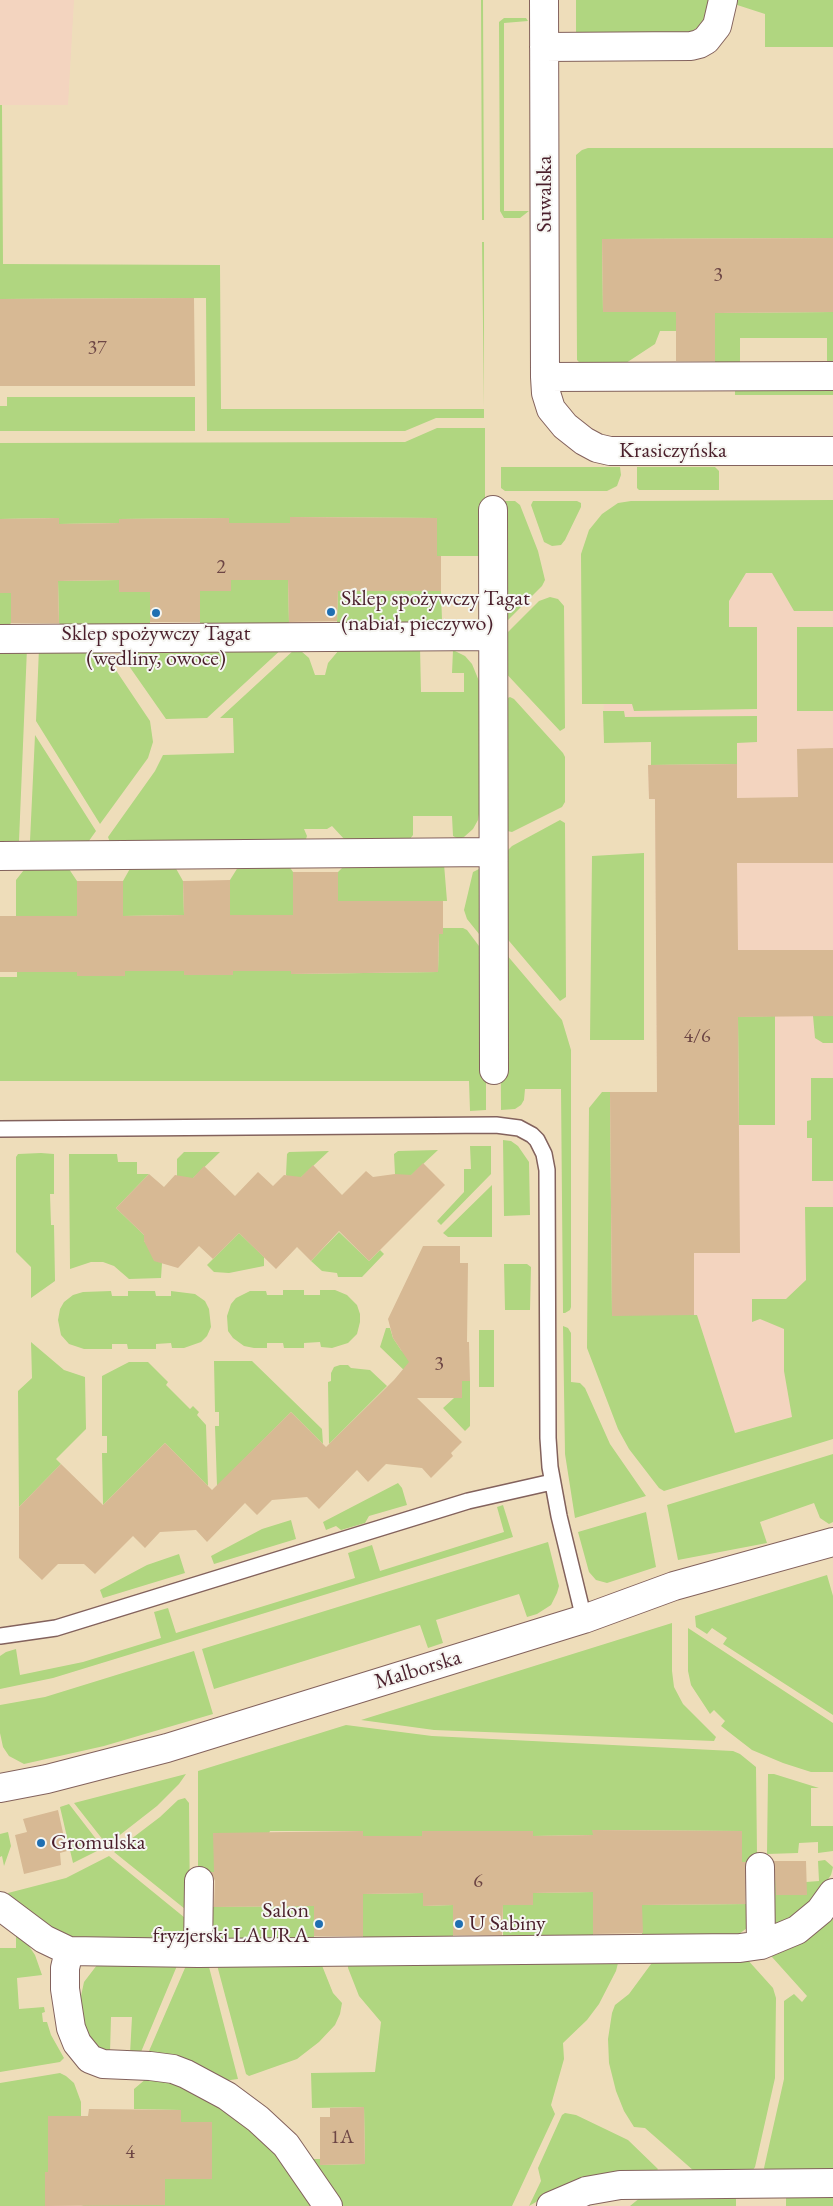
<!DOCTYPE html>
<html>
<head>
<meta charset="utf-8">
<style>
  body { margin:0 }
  canvas { display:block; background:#eeddba }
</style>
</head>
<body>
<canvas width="833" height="2206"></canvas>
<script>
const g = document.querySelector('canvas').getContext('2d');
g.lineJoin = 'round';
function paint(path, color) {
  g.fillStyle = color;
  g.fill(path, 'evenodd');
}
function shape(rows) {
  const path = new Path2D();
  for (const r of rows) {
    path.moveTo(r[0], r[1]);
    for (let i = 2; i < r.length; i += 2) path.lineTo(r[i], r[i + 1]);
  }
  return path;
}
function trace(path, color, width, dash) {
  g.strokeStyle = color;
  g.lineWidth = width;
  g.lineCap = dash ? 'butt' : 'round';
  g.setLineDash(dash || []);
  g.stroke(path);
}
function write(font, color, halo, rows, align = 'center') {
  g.font = font + ' "EB Garamond",serif';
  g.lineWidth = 4;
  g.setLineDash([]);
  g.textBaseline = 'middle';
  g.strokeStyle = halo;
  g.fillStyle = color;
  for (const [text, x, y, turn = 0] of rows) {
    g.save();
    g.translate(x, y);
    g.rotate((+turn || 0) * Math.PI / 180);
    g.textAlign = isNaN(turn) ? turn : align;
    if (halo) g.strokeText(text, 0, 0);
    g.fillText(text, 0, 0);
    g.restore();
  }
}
paint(shape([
  [0,0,74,0,68,105,0,105],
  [833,531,833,1405,642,1459,613,1377,610,1092,657,1092,655,800,649,799,648,765,651,765,651,742,604,743,602,533]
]), '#f3d4bf');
paint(shape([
  [481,0,483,0,484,220,482,220],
  [576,0,711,0,705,17,698,27,688,34,576,37],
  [731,0,833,0,833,47,765,47,765,14,731,3],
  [504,18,526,18,528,21,504,23,504,211,529,211,520,218,504,218,500,211,499,22],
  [0,105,2,105,3,264,220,265,221,409,484,409,482,242,484,242,484,418,436,418,405,431,207,431,206,298,0,299],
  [588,148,833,148,833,238,602,239,603,312,681,312,681,331,660,331,655,344,626,363,582,365,577,360,576,155,582,150],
  [833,312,833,367,827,367,827,338,740,338,740,367,715,367,715,313],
  [735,387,833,387,833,395,735,395],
  [7,397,195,397,195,431,0,431,0,406,7,406],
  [437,428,485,428,485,552,480,556,437,556,437,518,290,517,290,523,229,523,228,518,119,519,119,523,59,524,59,518,0,519,0,443,405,442],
  [501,467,620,467,621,475,617,486,607,491,505,491,501,488],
  [637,467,715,467,719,471,719,490,639,490,637,488],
  [833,500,833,611,794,611,772,573,746,573,729,601,729,627,757,627,757,709,634,711,632,704,582,704,581,554,589,530,602,514,618,503,631,501],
  [500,501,515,501,520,505,538,551,545,580,542,586,505,623],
  [533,501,577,501,581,503,581,507,565,540,561,545,552,546,544,542,531,505],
  [119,580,150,592,150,623,146,628,64,628,59,623,58,581],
  [231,580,288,580,289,622,285,627,203,627,200,623,200,591,231,591],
  [338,591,441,591,442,620,440,624,343,627,337,622],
  [0,593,11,593,11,623,6,628,0,628],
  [550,597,558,599,564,606,565,728,560,731,501,668,500,640,539,601],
  [797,627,833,627,833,711,797,711],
  [284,647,207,718,166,719,122,656,125,648],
  [420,647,421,692,464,692,464,673,452,673,453,650,465,656,472,664,479,681,480,807,478,820,473,829,464,837,459,839,453,836,452,816,413,816,413,835,407,843,345,840,332,826,327,829,304,829,307,836,305,842,111,845,108,837,155,771,163,755,234,753,233,718,220,718,295,649,301,651,309,658,315,675,325,675,328,663,339,650],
  [0,648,27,648,19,841,15,846,0,846],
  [39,648,97,648,107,657,150,721,153,742,148,758,100,824,36,721],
  [510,697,514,699,563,753,565,757,565,802,562,807,512,832,507,831,503,700],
  [603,711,624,711,625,717,757,716,757,742,737,743,737,764,651,765,651,742,604,743],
  [35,735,96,831,86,845,35,846,30,841],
  [560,820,565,823,566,997,560,1001,504,935,505,853,512,846],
  [644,853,644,1040,590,1040,592,856],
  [287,863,293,872,293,915,230,915,230,880,240,864],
  [347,863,444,864,447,901,338,901,338,872],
  [132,865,174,865,183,881,184,915,123,916,123,881],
  [27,866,67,866,77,881,77,916,16,916,16,880],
  [479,869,483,871,482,934,479,934,467,919,464,910,473,872],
  [443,928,463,928,467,930,482,950,486,962,486,1110,470,1111,469,1081,0,1081,0,977,17,977,17,972,77,972,77,976,125,976,125,971,184,971,185,975,232,975,233,971,291,971,291,974,438,972,439,934,443,934],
  [506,954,562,1020,571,1050,571,1307,570,1310,565,1313,563,1313,561,1089,525,1089,524,1100,521,1105,515,1109,501,1110,500,958],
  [775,1016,775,1125,739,1125,738,1017],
  [813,1016,833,1016,833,1043,823,1043,815,1038],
  [811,1078,833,1078,833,1181,812,1181,812,1138,807,1138,807,1121,811,1120],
  [602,1092,610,1092,612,1315,697,1315,735,1433,792,1417,784,1371,784,1329,760,1319,752,1322,752,1299,786,1299,806,1280,805,1207,833,1207,833,1439,664,1491,659,1488,629,1449,618,1429,587,1348,589,1108],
  [503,1140,511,1141,518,1146,529,1162,530,1215,504,1216],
  [470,1146,491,1146,491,1174,441,1225,437,1221,464,1192,464,1169,471,1169],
  [438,1150,404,1182,395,1174,394,1154,398,1151],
  [329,1151,295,1183,286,1175,287,1154,289,1152],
  [184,1152,220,1152,187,1184,177,1176,177,1159],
  [41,1153,54,1154,54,1194,50,1194,51,1225,54,1225,55,1281,31,1298,31,1267,16,1252,16,1157,18,1154],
  [69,1154,117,1154,118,1162,137,1162,137,1174,149,1174,116,1208,144,1235,144,1241,162,1263,161,1278,129,1279,114,1266,103,1262,91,1262,70,1269],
  [492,1185,492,1237,448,1237,443,1233],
  [339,1232,369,1261,380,1250,384,1254,362,1277,338,1277,337,1273,322,1271,311,1261],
  [239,1233,264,1257,264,1266,229,1273,214,1272,207,1265],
  [504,1264,527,1264,531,1267,530,1310,505,1310],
  [283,1290,304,1290,304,1295,320,1295,320,1290,335,1290,347,1295,357,1305,360,1314,360,1322,357,1334,348,1343,332,1348,321,1347,320,1342,304,1343,304,1348,284,1348,283,1343,267,1343,267,1348,254,1348,244,1346,233,1338,228,1331,227,1316,231,1304,236,1298,250,1291,266,1291,267,1295,283,1295],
  [111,1291,112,1296,128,1296,128,1291,155,1291,156,1296,171,1296,171,1291,195,1294,205,1301,209,1309,211,1327,207,1336,201,1342,184,1348,172,1348,171,1343,156,1344,156,1349,128,1349,127,1344,112,1344,112,1349,84,1349,69,1344,61,1335,58,1320,60,1309,64,1302,73,1295,83,1292],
  [563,1326,568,1328,571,1333,571,1382,580,1383,585,1388,610,1444,646,1496,575,1518,565,1454],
  [386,1328,390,1328,393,1338,401,1350,409,1356,409,1375,380,1347],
  [479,1330,494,1330,494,1387,479,1387],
  [31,1342,64,1370,85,1377,86,1429,56,1459,61,1464,19,1507,18,1391,32,1378],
  [214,1361,252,1361,322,1429,323,1444,291,1412,217,1486,215,1426,219,1426,219,1412,215,1412],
  [129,1362,148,1362,168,1382,166,1385,190,1409,193,1406,199,1412,197,1415,206,1425,208,1486,165,1443,103,1505,102,1453,107,1453,107,1436,102,1436,102,1376],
  [340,1365,348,1365,351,1368,370,1370,387,1386,329,1444,328,1382,331,1381,331,1373,334,1367],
  [462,1381,470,1381,470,1426,465,1431,443,1408,454,1398],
  [833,1454,833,1522,829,1524,820,1518,814,1503,760,1522,767,1543,678,1560,667,1505],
  [398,1483,402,1488,407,1505,369,1516,365,1523,341,1530,336,1526,326,1530,323,1522],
  [503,1505,513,1537,53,1678,0,1689,0,1656,6,1652,16,1649,20,1675,83,1662,161,1638,154,1612,168,1608,176,1633,355,1578,348,1553,372,1545,380,1571,504,1532,497,1507],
  [646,1512,656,1567,607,1583,596,1580,589,1572,578,1532],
  [291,1520,296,1539,214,1564,211,1556,262,1529],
  [548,1542,559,1586,557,1593,551,1605,537,1614,527,1617,519,1594,436,1620,443,1643,428,1648,420,1625,214,1689,202,1649],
  [179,1554,185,1573,103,1598,100,1590,147,1565],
  [827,1575,833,1596,833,1715,723,1644,727,1638,712,1628,707,1634,696,1627,695,1616],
  [672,1623,672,1671,674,1687,683,1704,716,1737,714,1741,434,1730,361,1720],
  [688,1628,833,1723,833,1772,811,1772,783,1763,752,1750,721,1726,725,1721,714,1710,710,1714,691,1685,688,1671],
  [194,1651,213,1714,104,1746,24,1764,9,1756,3,1747,0,1733,0,1705,45,1697],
  [346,1725,432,1736,733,1751,740,1754,756,1767,757,1854,746,1869,742,1869,742,1831,593,1830,593,1835,533,1836,533,1831,423,1831,422,1836,363,1836,363,1831,270,1831,269,1833,214,1833,214,1872,198,1872,198,1771],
  [186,1774,179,1784,157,1806,107,1845,74,1803],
  [768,1774,774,1774,819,1788,811,1788,811,1826,833,1826,833,1851,818,1853,818,1842,799,1843,798,1853,767,1854],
  [185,1798,189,1803,190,1913,114,1852,160,1817,178,1800],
  [69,1804,103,1848,73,1863,60,1807],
  [8,1832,11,1846,4,1866,2,1856,0,1857,0,1834],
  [109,1856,190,1922,185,1934,171,1940,76,1939,59,1933,7,1896,8,1893,66,1878],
  [825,1860,833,1867,831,1875,809,1906,779,1925,773,1924,767,1862,784,1861,806,1882,819,1881,818,1861],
  [593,1892,593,1938,503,1938,503,1905,533,1905,533,1893],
  [423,1893,423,1906,453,1905,453,1939,363,1939,363,1894],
  [750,1904,747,1928,739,1934,732,1936,642,1938,642,1905],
  [314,1906,314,1940,220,1939,213,1936,209,1930,206,1907],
  [833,1911,833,2172,766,2172,764,2168,784,2079,784,2001,794,1994,802,2002,807,1996,772,1957,771,1953],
  [16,1927,35,1955,42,1975,17,1978,19,2009,44,2007,45,2012,42,2013,43,2022,47,2022,51,2035,64,2058,60,2062,0,2072,0,1948,16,1948],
  [746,1958,773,1988,776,1998,775,2078,755,2167,752,2171,694,2171,645,2128,634,2127,624,2111,616,2091,609,2063,608,2039,612,2013,615,2005,629,1994,654,1960],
  [605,1960,618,1963,616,1971,599,2004,587,2020,563,2043,564,2059,551,2105,555,2114,512,2206,343,2206,340,2203,310,2159,320,2159,321,2165,365,2164,364,2107,312,2108,311,2073,375,2072,381,2022,359,1996,348,1968,348,1964],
  [179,1961,141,2052,137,2055,130,2054,132,2017,111,2017,110,2053,100,2049,91,2040,85,2030,81,2013,81,1996,84,1982,97,1965],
  [188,1961,205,1961,209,1967,238,2079,223,2081,152,2056,149,2051],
  [321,1963,333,1993,342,2003,340,2014,335,2025,319,2042,297,2059,249,2076,246,2074,217,1965],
  [60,2073,66,2076,74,2083,81,2102,81,2116,48,2116,48,2172,45,2173,45,2206,0,2206,0,2083],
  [147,2078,167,2078,227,2111,279,2154,311,2206,81,2206,165,2176,178,2179,212,2179,212,2122,181,2122,181,2110,134,2109,134,2089],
  [565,2113,576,2115,628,2140,658,2169,655,2173,543,2198,529,2206,541,2181,538,2168,562,2115],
  [833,2192,833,2206,786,2206,786,2193],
  [736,2193,736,2206,630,2206,641,2197]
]), '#b0d680');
paint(shape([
  [833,238,833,312,715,313,715,361,676,361,676,312,603,312,602,239],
  [194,298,195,386,0,386,0,299],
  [290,517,437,518,437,556,441,556,441,591,338,591,337,621,289,622,288,580,231,580,231,591,200,591,200,622,150,622,150,592,119,592,119,580,58,581,59,623,11,623,11,593,0,593,0,519,59,518,59,524,119,523,119,519,229,518,229,523,290,523],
  [833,748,833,863,737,863,738,950,833,950,833,1016,738,1017,740,1253,694,1253,694,1315,612,1316,610,1092,657,1092,655,799,649,799,648,765,737,764,737,798,798,797,797,749],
  [293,872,338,872,338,901,443,901,443,934,439,934,438,972,291,974,291,971,233,971,233,975,184,975,184,971,125,971,125,976,77,976,77,972,0,972,0,916,77,916,77,881,123,881,123,916,184,915,183,881,230,880,230,915,293,915],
  [423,1163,445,1185,369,1261,339,1231,311,1261,297,1247,276,1269,239,1233,213,1259,199,1246,178,1268,154,1261,144,1241,144,1235,116,1208,149,1174,164,1187,175,1175,193,1178,204,1166,235,1196,258,1172,273,1186,284,1175,301,1177,313,1165,342,1195,366,1171,373,1177,395,1174,411,1175],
  [423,1246,460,1246,460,1263,468,1263,467,1342,469,1342,470,1381,462,1381,462,1398,417,1398,462,1442,451,1453,453,1456,431,1478,422,1468,386,1464,368,1482,357,1470,319,1509,307,1497,272,1500,257,1515,245,1503,207,1542,196,1530,160,1532,145,1548,133,1536,95,1574,84,1564,58,1564,42,1580,19,1558,19,1507,61,1464,103,1505,165,1443,212,1490,291,1412,326,1447,394,1380,409,1362,393,1338,388,1319],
  [58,1810,67,1851,60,1853,61,1865,24,1874,15,1835,27,1832,23,1819],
  [592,1830,742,1831,742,1862,746,1862,745,1904,642,1905,643,1933,593,1934,593,1892,533,1893,533,1905,503,1905,502,1935,453,1935,453,1905,423,1906,423,1893,363,1894,363,1936,314,1936,314,1906,214,1907,215,1881,211,1872,214,1872,213,1833,363,1831,363,1836,422,1836,422,1831,533,1831,533,1836,593,1835],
  [774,1861,806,1861,807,1895,776,1895],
  [364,2107,365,2164,320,2165,320,2117,330,2117,330,2108],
  [89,2109,181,2110,181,2122,212,2122,212,2179,165,2179,165,2205,45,2206,45,2172,48,2172,48,2116,88,2116]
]), '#d7b994');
const lane = shape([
  [0,1129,496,1125,519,1128,532,1135,537,1140,544,1154,547,1170,548,1438,550,1467,559,1516,584,1619],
  [0,1636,56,1628,468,1501,552,1482]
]);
const street = shape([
  [544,0,545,377,546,393,551,409,565,426,584,441,597,448,610,451,833,451],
  [544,47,691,46,699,44,706,40,717,26,723,0],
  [545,377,833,376],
  [493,510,494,1070],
  [0,639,493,636],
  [0,856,493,852],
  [0,1788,47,1779,167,1748,584,1619,674,1586,833,1542],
  [760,1867,761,1945],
  [0,1906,44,1939,69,1951,198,1953,740,1948,761,1945,797,1930,820,1911,833,1893],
  [69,1951,65,1968,65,1989,71,2028,77,2043,90,2059,103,2064,150,2066,173,2069,186,2074,227,2096,258,2119,286,2145,328,2206],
  [198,1953,199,1881],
  [551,2206,586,2191,620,2185,833,2183]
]);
trace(lane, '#83625d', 18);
trace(street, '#83625d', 30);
trace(lane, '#fff', 15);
trace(street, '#fff', 28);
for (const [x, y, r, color] of [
  [331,612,5,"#1f6fb2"],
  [156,613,5,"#1f6fb2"],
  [41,1843,5,"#1f6fb2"],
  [319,1924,5,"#1f6fb2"],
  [459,1924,5,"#1f6fb2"]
]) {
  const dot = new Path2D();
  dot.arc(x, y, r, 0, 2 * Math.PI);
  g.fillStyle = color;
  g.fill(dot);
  trace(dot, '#f6f6f2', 2);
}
write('20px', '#6d4645', null, [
  ["3",718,276],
  ["37",97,349],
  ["2",221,568],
  ["4/6",697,1037],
  ["3",439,1365],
  ["6",478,1882],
  ["1A",342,2138],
  ["4",130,2153]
]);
write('22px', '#4a1f2b', '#f6f6f2', [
  ["Suwalska",545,194,-90],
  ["Krasiczyńska",673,451],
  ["Malborska",418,1670,-17]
]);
write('22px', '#4a1f2b', '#f6f6f2', [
  ["Sklep spożywczy Tagat",341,599],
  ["(nabiał, pieczywo)",341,624],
  ["Sklep spożywczy Tagat",156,634,"center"],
  ["(wędliny, owoce)",156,659,"center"],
  ["Gromulska",51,1843],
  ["Salon",309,1911,"right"],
  ["fryzjerski LAURA",309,1936,"right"],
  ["U Sabiny",469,1924]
], 'left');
</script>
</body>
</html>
